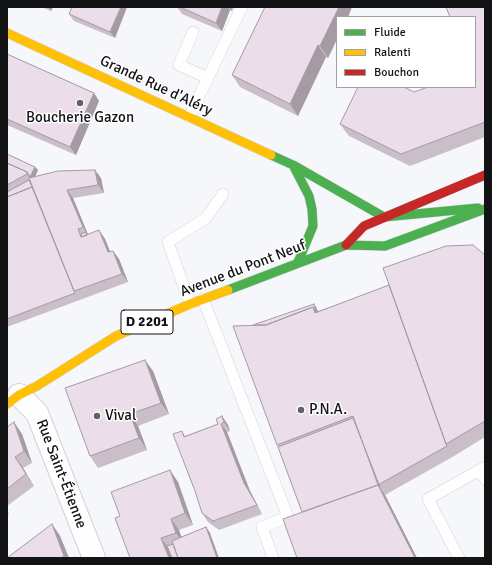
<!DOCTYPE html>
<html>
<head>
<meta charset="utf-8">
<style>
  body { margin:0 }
  #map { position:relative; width:492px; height:565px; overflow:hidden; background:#f5f7fa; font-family:Signika,sans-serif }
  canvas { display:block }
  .frame { position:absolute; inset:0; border:8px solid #121315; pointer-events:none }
  .legend { position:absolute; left:336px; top:16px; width:140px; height:72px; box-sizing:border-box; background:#fff; border:1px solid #a0a1a1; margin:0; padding:5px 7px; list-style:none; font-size:12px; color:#121315 }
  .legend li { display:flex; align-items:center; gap:8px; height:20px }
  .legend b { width:20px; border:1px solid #a0a1a1 }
</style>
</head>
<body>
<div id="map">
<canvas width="492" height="565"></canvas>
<div class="frame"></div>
<ul class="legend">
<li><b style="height:5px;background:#4caf50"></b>Fluide</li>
<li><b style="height:5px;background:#ffc107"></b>Ralenti</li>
<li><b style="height:5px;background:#c62828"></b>Bouchon</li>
</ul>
</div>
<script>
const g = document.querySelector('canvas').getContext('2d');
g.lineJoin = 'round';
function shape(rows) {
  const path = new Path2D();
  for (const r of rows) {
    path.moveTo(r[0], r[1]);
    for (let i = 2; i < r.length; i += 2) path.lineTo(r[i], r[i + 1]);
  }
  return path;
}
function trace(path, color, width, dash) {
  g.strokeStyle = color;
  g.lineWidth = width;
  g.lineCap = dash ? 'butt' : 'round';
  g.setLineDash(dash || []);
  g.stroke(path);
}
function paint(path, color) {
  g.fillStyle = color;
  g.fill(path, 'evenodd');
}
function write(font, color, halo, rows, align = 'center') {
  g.font = font + ' Signika,sans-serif';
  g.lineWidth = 3;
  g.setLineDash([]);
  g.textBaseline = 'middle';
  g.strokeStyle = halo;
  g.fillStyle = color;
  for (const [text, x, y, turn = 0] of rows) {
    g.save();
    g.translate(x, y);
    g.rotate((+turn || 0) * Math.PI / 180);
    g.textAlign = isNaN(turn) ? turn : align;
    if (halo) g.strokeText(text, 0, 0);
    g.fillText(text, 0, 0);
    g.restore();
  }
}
const lane = shape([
  [193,32,179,65,208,78],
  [189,117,242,7],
  [203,299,288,517,262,527,273,558],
  [190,304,168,242,206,218,223,194],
  [479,470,485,479],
  [459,558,428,499,485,467]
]);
const street = shape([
  [19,395,37,413,94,558]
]);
const fast = shape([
  [271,155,293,165,384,217,478,208],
  [293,165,309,196,312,209,313,226,298,262],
  [228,290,346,245,385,246,485,209]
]);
const slow = shape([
  [7,33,271,155],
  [7,404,19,395,37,386,116,336,190,304,228,290]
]);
const jam = shape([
  [346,245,364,226,485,175]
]);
trace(lane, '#d2d3d6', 12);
trace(street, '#d2d3d6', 24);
trace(fast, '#d2d3d6', 10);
trace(slow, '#d2d3d6', 10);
trace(jam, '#d2d3d6', 10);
trace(lane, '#fefefe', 11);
trace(street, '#fefefe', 22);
trace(fast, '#4caf50', 9);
trace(slow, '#ffc107', 9);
trace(jam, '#c62828', 9);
paint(shape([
  [41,7,53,7,51,11],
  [72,7,127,7,115,38,74,21,69,14],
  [177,7,233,7,232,11,230,10,222,31,182,14],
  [352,7,348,17,337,17,337,39,328,58,326,57,298,116,240,87,232,75],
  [485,7,485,137,410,166,349,136,340,124,414,92,475,87],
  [7,54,94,93,99,101,76,155,7,125],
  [7,154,35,167,38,170,35,177,101,178,104,193,73,198,88,235,99,230,105,239,110,252,113,251,119,259,128,282,7,327],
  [485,255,485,437,454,456,385,495,417,558,302,512,277,445,314,304,316,307,318,311],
  [153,371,169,414,138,426,147,450,98,468,90,456],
  [222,416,228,425,230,431,227,432,250,491,262,514,219,530,208,522,202,513,182,431,185,436,218,424],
  [7,427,22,434,32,463,23,468,34,486,7,506],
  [178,482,193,525,179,530,181,537,206,527,210,533,130,558,120,516],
  [7,510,9,514,7,515],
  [52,524,60,536,69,558,7,558]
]), '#cabec8');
paint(shape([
  [48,7,53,7,51,11],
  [121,7,127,7,115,38,110,32],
  [222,7,228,7,230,10,222,31,216,23],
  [229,7,233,7,232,11],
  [339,7,352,7,348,17,337,17,337,39,328,58,320,46],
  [318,45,326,57,298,116,290,104],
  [94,93,99,101,76,155,70,147],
  [35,167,38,170,33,181,31,179,27,174,27,172],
  [95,170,101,178,104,193,98,185],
  [67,190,73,198,92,244,86,232,83,227],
  [99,230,105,239,114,261,108,252],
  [113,251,119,259,128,282,122,274],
  [314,304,316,307,322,322,315,313,313,307],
  [145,360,153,371,169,414,161,403],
  [130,414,138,426,147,450,139,438],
  [222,416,228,425,230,431,224,422],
  [14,422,22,434,32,463,24,451],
  [221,424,227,432,250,491,262,514,257,505,244,483],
  [15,457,23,468,34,486,26,474],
  [170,470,178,482,193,525,185,513],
  [378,485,385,495,417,558,415,558],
  [171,519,179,530,184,544,176,533],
  [52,524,60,536,69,558,66,558,64,556],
  [206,527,210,533,219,558,217,558],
  [161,538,170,550,173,558,169,558]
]), '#a49ba3');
const building = shape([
  [72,7,121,7,110,32,69,14,72,7],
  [180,7,222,7,216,23,180,7],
  [265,7,339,7,320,46,318,45,290,104,232,75,265,7],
  [446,7,485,7,485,122,401,154,340,124,358,87,404,87,414,92,428,87,475,87,475,17,450,17,446,7],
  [7,54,94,93,70,147,7,119,7,54],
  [7,154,35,167,30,177,27,172,7,163,7,154],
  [7,163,27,172,27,174,7,185,7,163],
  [95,170,98,185,67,190,83,227,78,229,81,237,99,230,108,252,113,251,122,274,74,291,29,178,58,171,95,170],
  [29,180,32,187,7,197,7,192,29,180],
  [32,187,74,291,75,293,7,319,7,197,32,187],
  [86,232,87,235,82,237,81,234,86,232],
  [473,245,485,255,485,421,446,444,383,268,446,246,473,245],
  [389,285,446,444,447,446,378,485,353,416,277,445,233,326,266,325,313,307,315,313,389,285],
  [314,304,316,312,313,307,266,325,253,325,314,304],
  [145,360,161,403,130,414,139,438,90,456,65,388,145,360],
  [222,416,224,422,221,424,244,483,257,505,213,521,202,513,195,491,173,434,182,431,184,437,218,424,216,419,222,416],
  [353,418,380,487,378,485,302,512,278,447,353,418],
  [14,422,24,451,15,457,26,474,7,489,7,427,14,422],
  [170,470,185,513,171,519,176,533,161,538,169,558,130,558,115,518,120,516,111,492,170,470],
  [378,485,415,558,297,558,283,519,378,485],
  [52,524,64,556,61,558,7,558,52,524],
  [206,527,217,558,178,558,172,541,206,527],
  [173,544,178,558,172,558,167,546,173,544]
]);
paint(building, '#ebdde9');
trace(building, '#a49ba3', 1);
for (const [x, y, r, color] of [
  [80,103,4,"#616365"],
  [301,410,4,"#616365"],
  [97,416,4,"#616365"]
]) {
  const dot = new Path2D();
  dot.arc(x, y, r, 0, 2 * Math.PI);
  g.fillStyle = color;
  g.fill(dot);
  trace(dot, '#fff', 1.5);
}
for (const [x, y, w] of [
  [147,322,52]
]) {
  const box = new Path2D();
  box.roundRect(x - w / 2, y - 12, w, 24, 3);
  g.fillStyle = '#fff';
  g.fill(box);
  trace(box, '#121315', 1);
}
write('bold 14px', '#121315', null, [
  ["D 2201",147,322]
]);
write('15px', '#121315', '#fff', [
  ["Grande Rue d'Aléry",156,86,25],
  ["Avenue du Pont Neuf",243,269,-21],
  ["Rue Saint-Étienne",61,474,69]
]);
write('15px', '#121315', '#fff', [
  ["Boucherie Gazon",80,118,"center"],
  ["P.N.A.",309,410],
  ["Vival",105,416]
], 'left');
</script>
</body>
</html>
